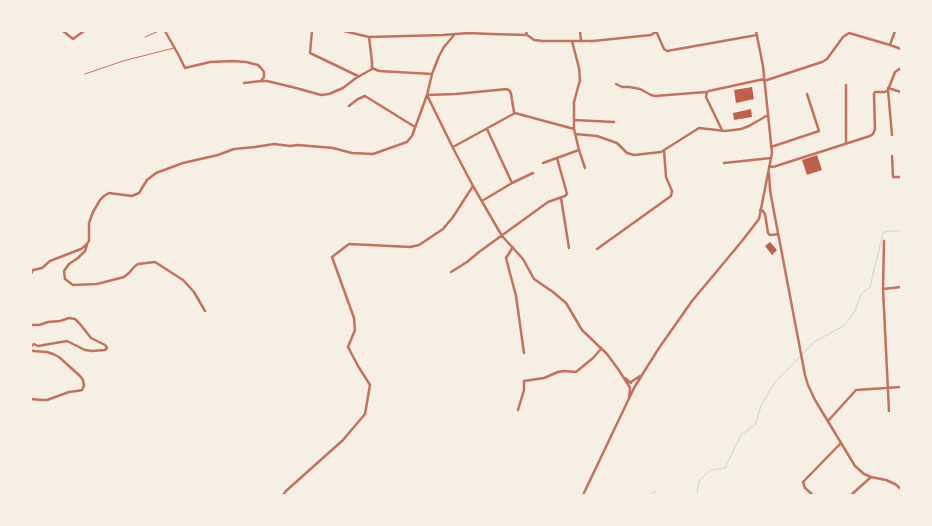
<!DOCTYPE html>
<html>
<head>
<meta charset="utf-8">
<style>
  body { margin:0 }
  #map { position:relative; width:932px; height:526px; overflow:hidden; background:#f6efe4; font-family:"Work Sans",sans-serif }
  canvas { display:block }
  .frame { position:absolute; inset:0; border:32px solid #f6efe4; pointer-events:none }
</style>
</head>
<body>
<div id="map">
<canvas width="932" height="526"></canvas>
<div class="frame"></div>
</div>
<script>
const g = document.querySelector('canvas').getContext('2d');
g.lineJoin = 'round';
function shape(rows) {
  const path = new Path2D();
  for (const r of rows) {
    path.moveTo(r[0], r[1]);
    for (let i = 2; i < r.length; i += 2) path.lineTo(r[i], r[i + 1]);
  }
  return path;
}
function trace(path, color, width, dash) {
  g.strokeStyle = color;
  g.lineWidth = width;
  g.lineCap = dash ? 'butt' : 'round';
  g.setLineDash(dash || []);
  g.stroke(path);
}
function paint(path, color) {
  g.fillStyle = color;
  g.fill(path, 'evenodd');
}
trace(shape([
  [649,495,655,491,657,495],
  [663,495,677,495],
  [697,495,699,481,710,470,725,468,741,435,755,425,761,406,772,386,814,342,845,325,855,311,861,294,870,287,883,233,889,231,901,231]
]), '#c9d6d2', 1);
paint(shape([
  [752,87,754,99,736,103,734,90],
  [751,109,752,117,734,120,733,113],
  [817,155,822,170,807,175,802,160],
  [770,242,777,250,772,255,765,246]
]), '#bf614a');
trace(shape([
  [145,37,159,31],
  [85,74,123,61,174,48]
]), '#c5725c', 1);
trace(shape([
  [63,31,73,39,84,31],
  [165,31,178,54,185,68,210,62,233,61,246,62,258,65,261,68,264,72,264,77,261,81,244,83],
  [312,31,310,53,358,76],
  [344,31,369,37,443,35,469,33,491,34,527,35],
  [526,31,527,35,530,37,534,40,543,41,593,41,651,35,657,31],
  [580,31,581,41],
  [656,31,664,49,667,51,757,35],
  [455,34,444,47,439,56,432,74,427,95,453,148,473,186,502,236,523,259,534,279,553,292,566,303,582,330,607,354,618,369,629,386,630,388,629,399],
  [572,41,579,68,580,80,574,102,574,129,579,150,585,168],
  [890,45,895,31],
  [372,68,379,71,432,74],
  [261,81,267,81,296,88,321,95,329,94,343,88,356,78,372,69,372,62,369,37],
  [764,81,822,62,827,59,843,37,849,33,890,45,901,49],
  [616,84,622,87,629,87,640,89,651,95,655,96,706,92],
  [846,85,846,143],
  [888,88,901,92],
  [349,106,358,99,365,96,415,127],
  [574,120,614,122],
  [487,129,512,183],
  [722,130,706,97,707,92,709,91,764,79],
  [575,134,597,136,617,143,627,153,634,155,661,152,699,128,725,131,741,129,749,126,768,115],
  [892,135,888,90,895,72,901,68],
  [453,147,515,113,574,129],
  [771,147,819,131,807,94],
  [892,156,893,177,901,177],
  [543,163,579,150],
  [724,163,771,158],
  [769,166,773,167,870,136,873,134,875,129,874,94,875,92,885,92,888,90],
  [769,173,770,189,771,196,805,375,808,385,815,400,855,466,864,474,871,477,886,480,895,484,901,489],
  [561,198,569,248],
  [482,201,512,183,533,173],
  [760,210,763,211,765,214,768,233,770,235,772,235,778,234],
  [884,241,883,289,889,411],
  [87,245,85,251,78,258,69,264,64,271,65,279,73,285,97,284,124,277,129,273,134,267,138,264,155,262,183,280,194,292,205,311],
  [513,247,506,258,516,296,524,353],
  [597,249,671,196,672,191,666,177,664,150],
  [451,272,467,262,479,252,548,202,565,196,567,194,557,158],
  [31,274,33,270,42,268,50,261,81,249,86,245,89,241,89,223,93,212,100,200,104,196,109,193,132,196,139,193,147,180,156,173,183,163,218,155,234,149,255,147,274,144,290,146,298,145,333,148,352,153,373,154,407,142,412,136,427,95,456,94,507,89,510,91,511,94,514,112,515,113],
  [883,289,901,287],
  [31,325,39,325,48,322,60,321,69,318,75,319,80,324,91,338,105,345,107,348,105,350,92,351,85,350,67,341,38,346,34,344,31,346],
  [31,350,33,351,47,352,53,354,59,357,80,376,83,380,84,386,82,390,77,391,69,392,47,400,42,400,31,399],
  [625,378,631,383],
  [631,382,640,376],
  [518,410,524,390,524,381,544,378,558,372,564,371,576,372,593,358,601,349],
  [828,421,856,390,901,387],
  [283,495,286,491,343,440,365,414,370,385,358,366,348,347,355,330,354,318,332,257,349,244,410,247,419,245,443,229,453,217,473,186],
  [583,495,634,388,642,375,659,348,692,301,742,241,759,219,772,153,763,66,756,31],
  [813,495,805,488,803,482,841,443],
  [851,495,871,477]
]), '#c5725c', 2.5);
</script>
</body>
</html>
